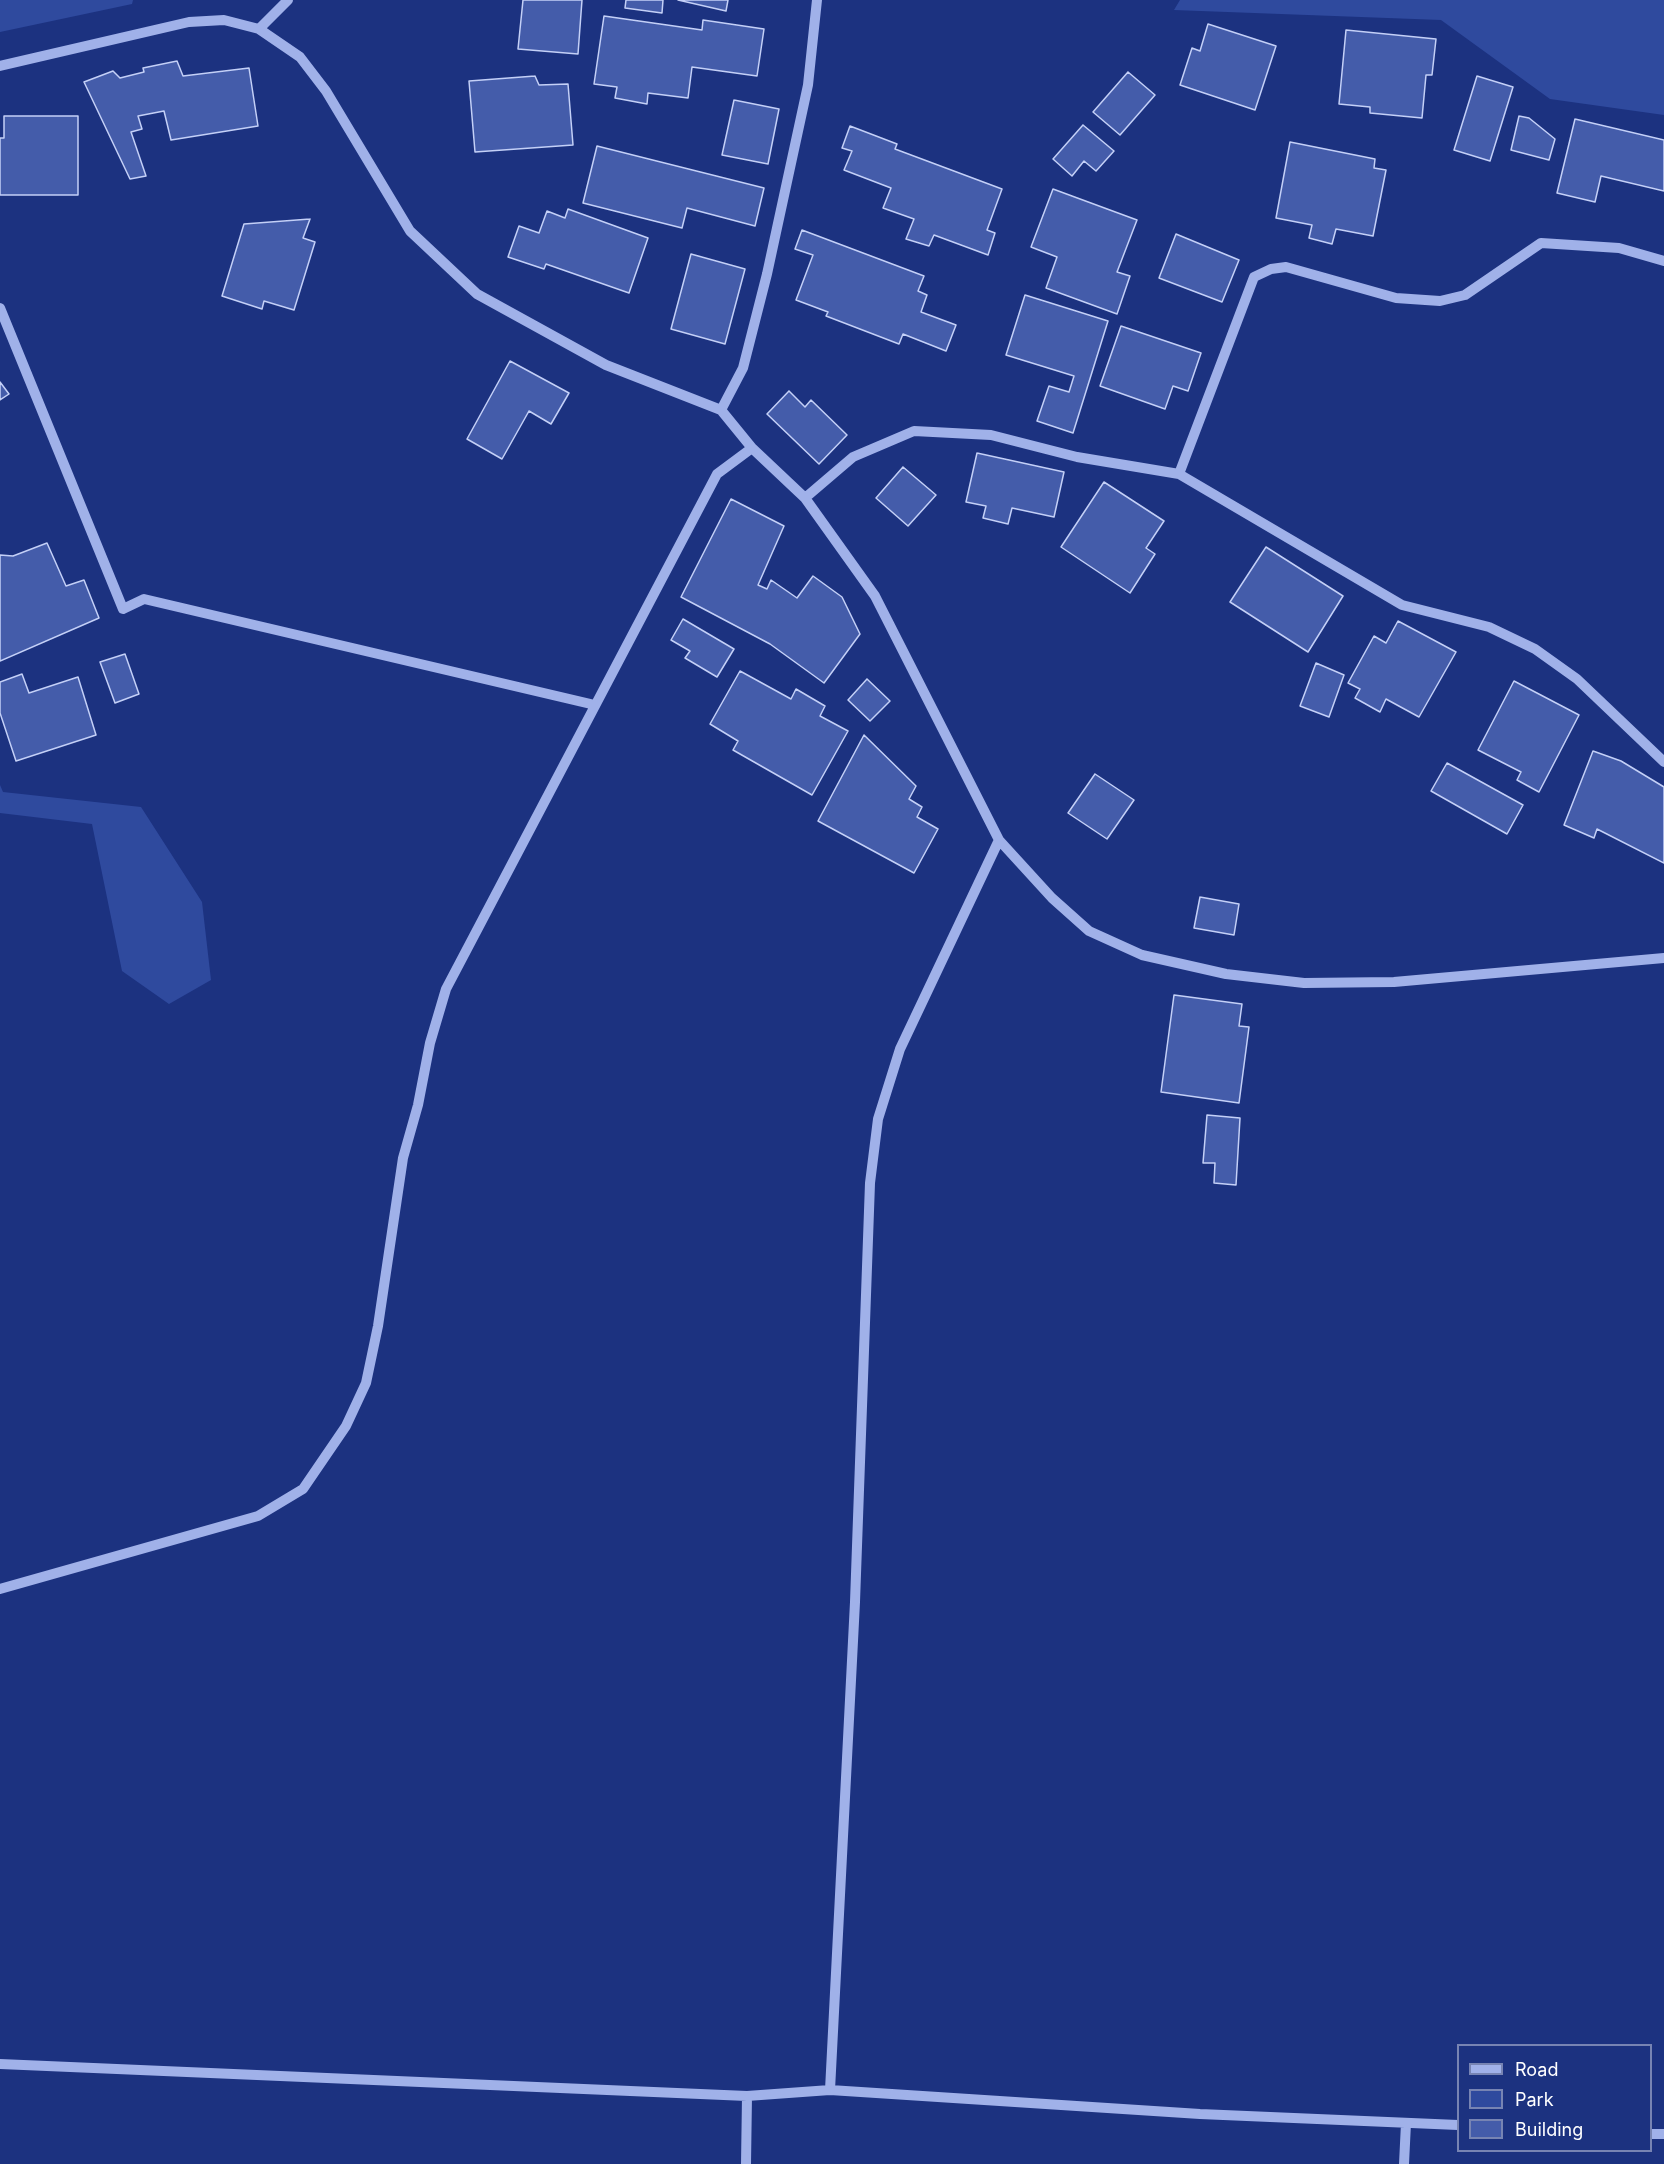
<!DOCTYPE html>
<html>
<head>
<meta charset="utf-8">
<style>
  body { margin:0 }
  #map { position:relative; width:1664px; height:2164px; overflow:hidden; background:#1c3280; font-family:Inter,sans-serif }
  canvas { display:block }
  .legend { position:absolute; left:1457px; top:2044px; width:195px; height:108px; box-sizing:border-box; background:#1c3280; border:2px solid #7784b3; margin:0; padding:8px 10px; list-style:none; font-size:18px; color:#fff }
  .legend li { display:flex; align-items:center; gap:12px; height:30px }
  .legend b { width:30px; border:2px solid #7784b3 }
</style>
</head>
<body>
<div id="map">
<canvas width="1664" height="2164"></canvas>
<ul class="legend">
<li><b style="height:8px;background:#a0b1e9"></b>Road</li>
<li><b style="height:16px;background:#2f4a9e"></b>Park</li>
<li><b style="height:16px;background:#445caa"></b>Building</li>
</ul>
</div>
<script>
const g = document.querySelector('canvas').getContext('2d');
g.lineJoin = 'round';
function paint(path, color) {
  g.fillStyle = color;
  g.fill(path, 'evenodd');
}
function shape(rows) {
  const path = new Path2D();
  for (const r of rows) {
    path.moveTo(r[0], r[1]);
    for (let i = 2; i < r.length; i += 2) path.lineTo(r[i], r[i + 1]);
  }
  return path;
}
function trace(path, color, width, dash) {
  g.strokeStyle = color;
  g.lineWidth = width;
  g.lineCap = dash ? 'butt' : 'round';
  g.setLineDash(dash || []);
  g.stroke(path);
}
paint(shape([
  [0,0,133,0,132,4,0,32],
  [1180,0,1664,0,1664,115,1550,99,1441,20,1174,10],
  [0,785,3,792,141,807,202,902,211,980,169,1004,122,971,92,824,0,813]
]), '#2f4a9e');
const building = shape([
  [523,0,582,0,578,54,518,49,523,0],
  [626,0,663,0,662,13,625,8,626,0],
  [678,0,728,0,726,11,678,0],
  [604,16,702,30,703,20,764,29,757,76,692,67,688,98,648,93,647,104,615,98,617,87,594,84,604,16],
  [1208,24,1276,46,1255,110,1180,85,1192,48,1200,51,1208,24],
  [1346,30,1436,39,1432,75,1426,75,1422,118,1370,113,1370,107,1339,104,1346,30],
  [177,61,183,76,249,68,258,126,171,140,164,111,138,116,142,129,131,132,146,176,130,179,84,82,113,71,120,78,144,72,143,68,177,61],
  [1128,72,1155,95,1120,135,1093,112,1128,72],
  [535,76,539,85,568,84,573,145,475,152,469,81,535,76],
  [1477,76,1513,87,1490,161,1454,150,1477,76],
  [734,100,779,109,768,164,722,155,734,100],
  [4,116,78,116,78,195,0,195,0,138,4,138,4,116],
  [1519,116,1529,118,1555,139,1549,160,1511,150,1519,116],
  [1575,119,1664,140,1664,191,1601,176,1595,202,1557,193,1575,119],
  [1083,125,1114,151,1096,171,1084,161,1072,176,1053,159,1083,125],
  [850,126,897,144,895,149,1002,189,987,230,995,233,988,255,934,235,929,246,906,239,914,219,883,208,891,188,844,170,852,151,842,148,850,126],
  [1290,142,1375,159,1374,168,1386,170,1373,236,1336,229,1332,244,1309,238,1312,225,1276,218,1290,142],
  [597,146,764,188,755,226,687,208,682,228,583,203,597,146],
  [1053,189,1137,220,1117,272,1130,276,1117,314,1046,288,1057,257,1031,247,1053,189],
  [568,209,648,238,629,293,546,264,544,269,508,257,519,226,539,233,547,211,565,218,568,209],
  [310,219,303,238,315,242,294,310,264,301,262,309,222,296,244,224,310,219],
  [802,230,924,276,918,291,927,295,921,312,956,325,946,351,903,334,899,344,826,316,828,312,796,300,813,255,795,249,802,230],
  [1176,234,1239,260,1222,302,1159,278,1176,234],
  [691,254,745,269,725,344,671,329,691,254],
  [1025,295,1108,321,1073,433,1037,421,1049,386,1069,392,1074,376,1006,355,1025,295],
  [1121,326,1201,353,1188,391,1173,386,1165,409,1100,386,1121,326],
  [510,361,569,393,551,424,529,411,502,459,467,439,510,361],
  [0,382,9,394,0,400,0,382],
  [789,391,805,407,811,400,847,435,819,464,767,414,789,391],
  [977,453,1064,472,1054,517,1012,508,1008,524,983,518,986,506,966,502,977,453],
  [903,467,936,495,908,526,876,498,903,467],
  [1104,482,1164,521,1146,548,1155,554,1130,593,1061,547,1104,482],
  [731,499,784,526,758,585,767,589,771,580,797,598,813,576,842,597,860,634,824,683,770,644,681,597,731,499],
  [47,543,66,586,84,580,99,618,0,661,0,555,13,556,47,543],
  [1266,547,1343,596,1308,652,1230,602,1266,547],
  [683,619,734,649,717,677,685,658,690,651,671,640,683,619],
  [1398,621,1456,652,1419,717,1386,699,1380,712,1355,698,1360,689,1348,683,1374,636,1386,643,1398,621],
  [125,654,139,694,115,703,100,662,125,654],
  [1316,663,1344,675,1329,717,1300,706,1316,663],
  [740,671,791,699,796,689,825,706,820,716,848,731,812,795,733,750,738,741,710,724,740,671],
  [22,674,29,693,78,677,96,735,16,761,0,713,0,682,22,674],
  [867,679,890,701,870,721,848,700,867,679],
  [1514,681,1579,715,1539,792,1517,780,1521,772,1478,750,1514,681],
  [864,735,916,786,909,799,922,807,917,817,938,829,914,873,818,821,864,735],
  [1593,751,1621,761,1664,787,1664,863,1597,829,1594,838,1564,825,1593,751],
  [1447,763,1523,805,1507,834,1431,791,1447,763],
  [1095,774,1134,800,1107,839,1068,813,1095,774],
  [1200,897,1239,904,1234,935,1194,928,1200,897],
  [1174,995,1242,1004,1239,1026,1249,1027,1239,1103,1161,1092,1174,995],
  [1207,1115,1240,1118,1236,1185,1214,1183,1215,1163,1203,1163,1207,1115]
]);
paint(building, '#445caa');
trace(building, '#c4d0f7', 1.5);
trace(shape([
  [259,29,288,0],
  [0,66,189,22,224,20,259,29,300,57,326,91,410,231,477,294,606,365,721,410,752,448,805,498,875,596,999,840,1052,898,1089,931,1142,955,1226,974,1304,983,1394,982,1664,958],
  [0,308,123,609,144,599,595,705],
  [721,410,743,368,767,274,808,85,817,0],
  [1179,474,1254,277,1271,269,1286,267,1396,298,1440,301,1465,295,1541,243,1619,248,1664,261],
  [805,498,853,457,914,431,991,435,1077,457,1179,474,1402,605,1489,627,1535,649,1577,679,1664,762],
  [0,1589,258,1516,303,1489,346,1426,366,1383,378,1326,403,1158,418,1105,430,1043,446,989,717,474,752,448],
  [0,2064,747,2096,830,2090,1200,2114,1458,2125],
  [830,2090,855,1602,870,1183,878,1119,900,1049,999,840],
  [1650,2134,1664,2134],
  [746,2164,747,2096],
  [1404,2164,1406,2123]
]), '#a0b1e9', 10);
</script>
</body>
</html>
